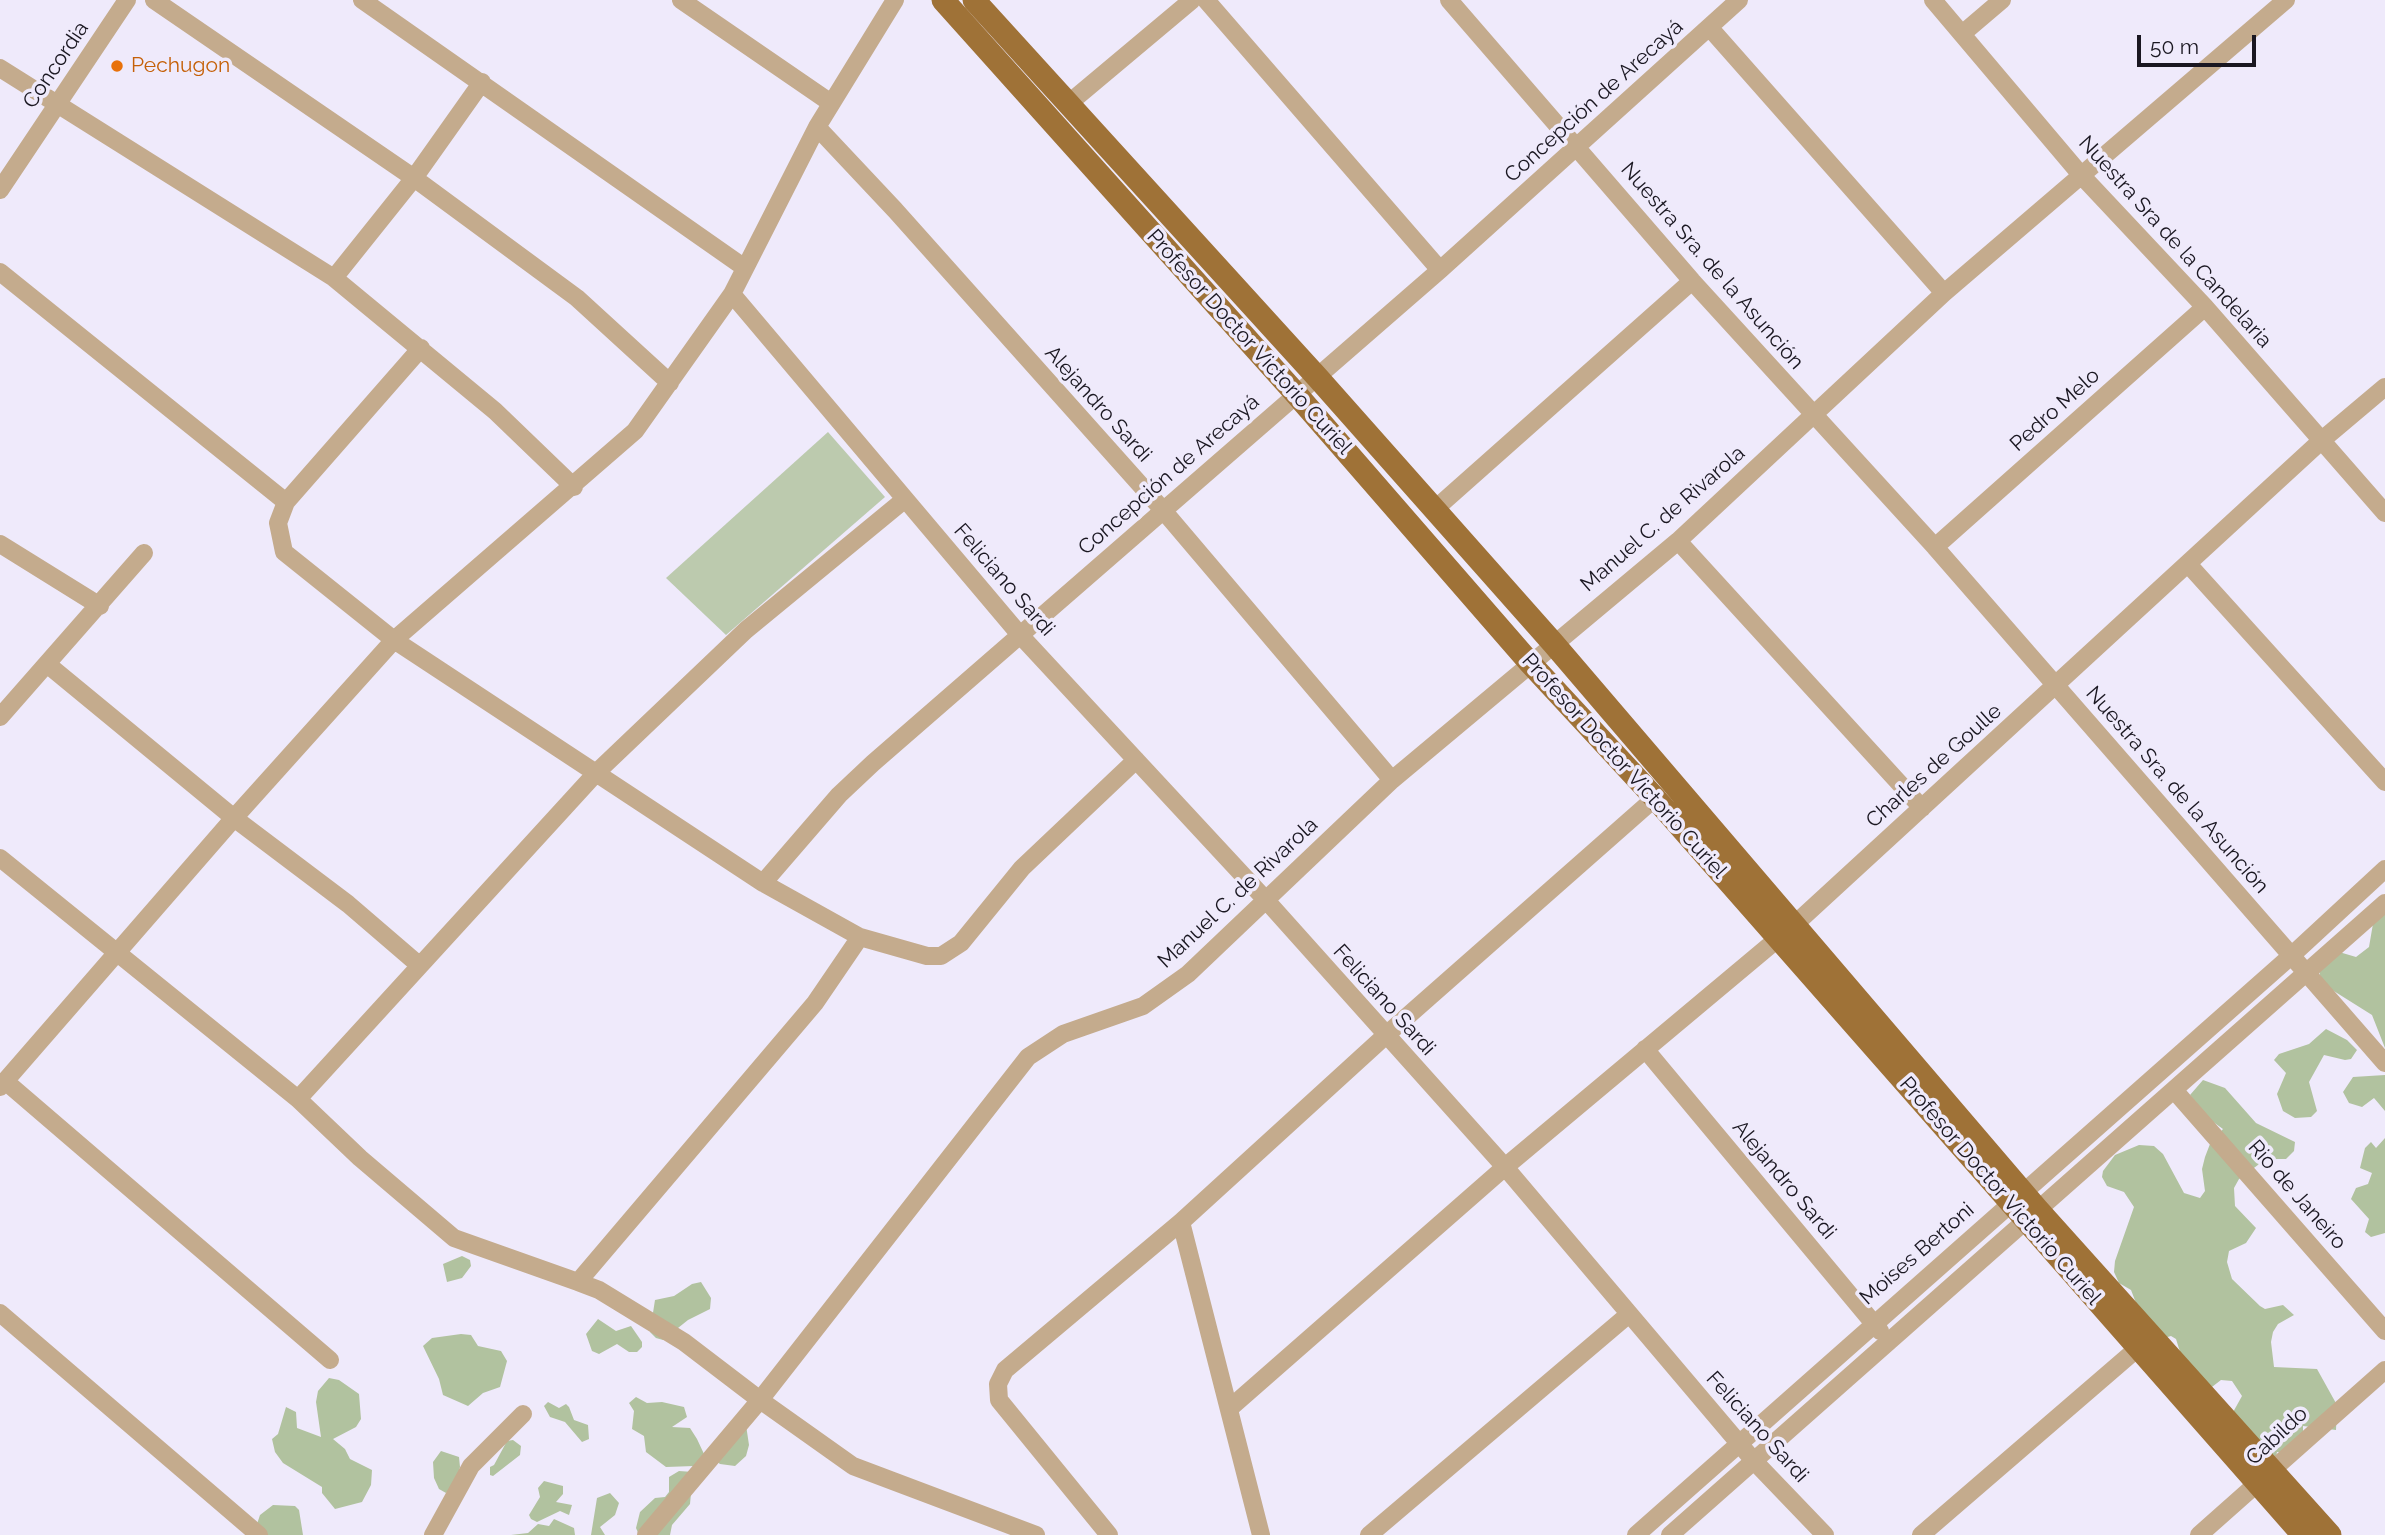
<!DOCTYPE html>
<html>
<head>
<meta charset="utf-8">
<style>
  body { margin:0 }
  #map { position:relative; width:2385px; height:1535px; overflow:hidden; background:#efeafb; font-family:Raleway,sans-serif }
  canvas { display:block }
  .scale { position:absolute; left:2137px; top:35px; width:119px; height:32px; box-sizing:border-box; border:4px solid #1a1721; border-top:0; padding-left:9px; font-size:21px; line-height:24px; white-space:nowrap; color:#1a1721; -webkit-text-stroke:5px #efeafb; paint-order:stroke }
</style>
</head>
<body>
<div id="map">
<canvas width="2385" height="1535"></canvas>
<div class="scale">50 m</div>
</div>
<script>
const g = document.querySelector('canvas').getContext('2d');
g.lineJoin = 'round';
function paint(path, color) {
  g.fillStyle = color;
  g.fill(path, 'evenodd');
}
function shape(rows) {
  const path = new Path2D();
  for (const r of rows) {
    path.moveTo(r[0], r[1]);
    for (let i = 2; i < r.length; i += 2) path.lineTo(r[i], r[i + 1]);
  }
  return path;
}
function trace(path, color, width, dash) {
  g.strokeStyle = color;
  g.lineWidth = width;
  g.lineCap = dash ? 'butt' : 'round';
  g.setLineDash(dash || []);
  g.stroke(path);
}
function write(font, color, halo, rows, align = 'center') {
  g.font = font + ' Raleway,sans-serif';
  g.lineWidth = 7;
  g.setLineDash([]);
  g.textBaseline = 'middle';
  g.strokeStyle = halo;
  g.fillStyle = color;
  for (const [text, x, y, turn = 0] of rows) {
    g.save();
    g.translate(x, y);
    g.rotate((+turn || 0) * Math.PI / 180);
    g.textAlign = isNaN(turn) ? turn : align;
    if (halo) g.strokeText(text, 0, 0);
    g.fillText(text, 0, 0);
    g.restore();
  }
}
paint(shape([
  [828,432,885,497,726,635,666,578]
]), '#bccaae');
paint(shape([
  [2385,903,2385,1048,2372,1015,2329,988,2321,980,2319,970,2329,949,2356,957,2369,947,2375,912],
  [2326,1029,2347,1040,2357,1050,2351,1059,2345,1060,2324,1055,2309,1082,2317,1111,2311,1117,2295,1118,2283,1111,2277,1094,2286,1073,2274,1060,2279,1054,2309,1044],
  [2385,1075,2385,1111,2374,1098,2362,1107,2349,1103,2343,1092,2353,1077],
  [2203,1080,2225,1088,2256,1123,2295,1142,2294,1151,2286,1159,2266,1159,2239,1179,2234,1188,2235,1206,2256,1228,2246,1243,2229,1251,2227,1262,2232,1279,2260,1306,2265,1309,2283,1305,2294,1315,2278,1324,2273,1332,2271,1342,2274,1367,2317,1369,2337,1405,2336,1430,2303,1426,2303,1437,2286,1452,2277,1452,2275,1462,2232,1414,2242,1396,2232,1381,2221,1380,2195,1400,2176,1339,2171,1336,2164,1338,2136,1303,2131,1290,2119,1283,2114,1272,2115,1261,2134,1207,2124,1192,2107,1186,2102,1177,2103,1171,2115,1155,2139,1145,2154,1146,2163,1154,2184,1193,2200,1198,2205,1191,2202,1169,2205,1157,2210,1144,2223,1129,2209,1119,2190,1095],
  [2385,1138,2385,1233,2371,1237,2365,1232,2369,1219,2351,1199,2356,1188,2368,1184,2372,1173,2360,1168,2365,1148,2371,1142,2376,1148],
  [462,1256,470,1260,471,1266,462,1278,447,1282,443,1264],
  [701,1282,711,1298,710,1309,688,1320,663,1340,656,1338,650,1332,655,1300,674,1296,692,1284],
  [598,1319,616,1331,631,1326,642,1342,642,1347,637,1352,629,1352,617,1344,599,1354,592,1351,586,1334],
  [461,1334,471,1335,478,1346,501,1351,507,1361,500,1387,483,1393,468,1406,443,1395,439,1379,423,1346,432,1338],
  [329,1378,339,1380,359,1394,361,1419,356,1427,333,1439,345,1449,350,1459,372,1470,371,1485,362,1502,335,1509,322,1493,322,1487,283,1463,275,1452,272,1439,278,1434,286,1407,296,1412,297,1428,321,1437,316,1402,318,1391],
  [636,1397,647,1403,662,1402,684,1407,687,1417,672,1427,690,1428,697,1439,704,1454,694,1466,666,1467,646,1452,644,1436,632,1429,634,1411,629,1403],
  [548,1402,559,1408,566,1404,569,1407,574,1420,588,1425,589,1439,582,1442,565,1422,550,1417,544,1406],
  [734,1422,746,1425,749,1445,746,1456,735,1466,720,1464,716,1461,721,1434],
  [513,1440,521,1446,520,1455,493,1476,490,1475,490,1467,494,1465,507,1441],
  [441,1451,459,1457,460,1467,456,1482,446,1493,439,1489,434,1478,433,1462],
  [679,1471,693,1472,690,1504,672,1525,670,1535,639,1535,636,1528,640,1512,655,1498,665,1497,669,1492,669,1477],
  [544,1481,563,1486,563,1494,556,1502,572,1505,569,1515,560,1511,537,1522,531,1519,529,1515,540,1497,538,1488],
  [610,1493,619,1503,615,1515,600,1527,605,1535,591,1535,597,1498],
  [273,1505,295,1506,299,1510,303,1535,259,1535,257,1524,260,1515],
  [554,1519,574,1528,575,1535,511,1535,528,1533,538,1524,549,1526]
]), '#b1c29f');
trace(shape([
  [154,0,414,178,577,298,670,383],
  [362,0,745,268],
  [681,0,831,103],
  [1206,0,1440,270],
  [1449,0,1692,281,1935,547,2385,1063],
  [1933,0,2081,175,2205,307,2385,513],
  [1709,27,1944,293],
  [1962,34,2002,0],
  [0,68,334,278,495,411,574,487],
  [1068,104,1192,0],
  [817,127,895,210,1162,509,1392,780],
  [0,190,127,0],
  [0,272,286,502],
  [334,278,414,178,482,82],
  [732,294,1020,635,1265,899,1505,1167,1754,1461,1825,1535],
  [421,348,286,502,278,523,284,552,394,640,763,883,860,937,927,956,941,956,961,943,1022,868,1136,760],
  [1434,510,1692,281],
  [1678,541,1922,808],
  [0,544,100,606],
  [1935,547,2205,307],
  [2188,564,2385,782],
  [47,664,234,818,348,904,419,965],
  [0,717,144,553],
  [0,858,298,1099,360,1158,454,1238,578,1282,815,1003,860,937],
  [763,883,839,795,873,763,1440,270,1739,0],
  [1645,1049,1880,1331],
  [5,1081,330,1360],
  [0,1087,234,818,394,640,635,431,732,294,817,127,895,0],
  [2174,1090,2385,1331],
  [298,1099,597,772,746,630,904,500],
  [1181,1222,1261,1535],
  [578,1282,599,1290,684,1342,760,1400,853,1466,1036,1535],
  [0,1313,259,1535],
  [1230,1408,1505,1167,1793,926,2322,440,2385,387],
  [433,1535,471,1466,523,1414],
  [646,1535,760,1400,1028,1057,1063,1034,1143,1006,1188,974,1392,780,1678,541,1944,293,2286,0],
  [1109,1535,999,1400,998,1384,1005,1370,1181,1222,1385,1036,1655,798],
  [1369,1535,1628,1315],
  [1636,1535,2291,956,2385,869],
  [1670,1535,2385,903],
  [1921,1535,2146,1341],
  [2199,1535,2385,1370]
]), '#c4ab8d', 18);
trace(shape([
  [943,0,1297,395,1530,663,1655,798,2303,1535],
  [974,0,1318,378,1553,643,2038,1210,2330,1535]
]), '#9f7237', 23);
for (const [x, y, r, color] of [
  [117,66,7,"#e8710a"]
]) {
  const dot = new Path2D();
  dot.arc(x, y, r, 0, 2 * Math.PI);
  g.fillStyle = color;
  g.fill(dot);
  trace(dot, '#efeafb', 2.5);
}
write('21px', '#1a1721', '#efeafb', [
  ["Concordia",56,65,-56],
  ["Concepción de Arecayá",1594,101,-42],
  ["Nuestra Sra de la Candelaria",2175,242,48],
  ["Nuestra Sra. de la Asunción",1712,266,49],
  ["Profesor Doctor Victorio Curiel",1249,342,48],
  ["Alejandro Sardi",1098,404,48],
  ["Pedro Melo",2055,410,-42],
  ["Concepción de Arecayá",1169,475,-41],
  ["Manuel C. de Rivarola",1663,519,-41],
  ["Feliciano Sardi",1004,580,49],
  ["Profesor Doctor Victorio Curiel",1624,766,48],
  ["Charles de Goulle",1934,766,-42],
  ["Nuestra Sra. de la Asunción",2177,790,49],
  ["Manuel C. de Rivarola",1238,893,-43],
  ["Feliciano Sardi",1384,1000,48],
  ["Alejandro Sardi",1784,1180,50],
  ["Profesor Doctor Victorio Curiel",2000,1191,49],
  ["Rio de Janeiro",2297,1195,49],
  ["Moises Bertoni",1917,1254,-41],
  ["Feliciano Sardi",1757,1427,48],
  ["Cabildo",2277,1436,-43]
]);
write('21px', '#c56008', '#efeafb', [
  ["Pechugon",131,66]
], 'left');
</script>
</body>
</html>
